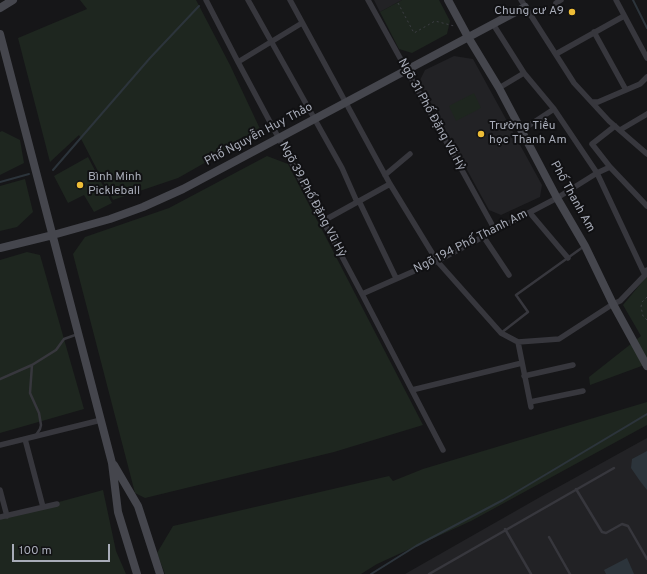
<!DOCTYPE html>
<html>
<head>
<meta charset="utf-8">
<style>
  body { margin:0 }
  #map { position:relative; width:647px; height:574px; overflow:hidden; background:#161618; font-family:Overpass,sans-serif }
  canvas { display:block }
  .scale { position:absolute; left:12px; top:544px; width:98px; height:18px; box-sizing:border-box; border:2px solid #a8acb8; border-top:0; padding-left:5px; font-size:12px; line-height:14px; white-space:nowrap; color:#a8acb8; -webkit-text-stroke:3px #111113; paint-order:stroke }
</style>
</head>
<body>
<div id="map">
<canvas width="647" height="574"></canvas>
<div class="scale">100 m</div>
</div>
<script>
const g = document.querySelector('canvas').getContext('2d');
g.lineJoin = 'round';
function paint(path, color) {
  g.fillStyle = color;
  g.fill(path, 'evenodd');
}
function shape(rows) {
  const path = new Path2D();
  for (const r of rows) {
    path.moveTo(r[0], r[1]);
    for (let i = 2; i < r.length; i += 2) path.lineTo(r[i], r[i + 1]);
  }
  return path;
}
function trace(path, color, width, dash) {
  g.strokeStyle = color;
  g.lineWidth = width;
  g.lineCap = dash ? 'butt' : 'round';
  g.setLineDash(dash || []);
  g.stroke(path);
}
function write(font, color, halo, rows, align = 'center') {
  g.font = font + ' Overpass,sans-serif';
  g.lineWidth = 4;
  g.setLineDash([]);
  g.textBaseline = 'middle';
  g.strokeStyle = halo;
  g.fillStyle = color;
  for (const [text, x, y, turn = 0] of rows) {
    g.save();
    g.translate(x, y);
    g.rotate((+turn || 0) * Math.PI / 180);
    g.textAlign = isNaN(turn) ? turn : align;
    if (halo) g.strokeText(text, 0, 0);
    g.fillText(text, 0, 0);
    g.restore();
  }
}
paint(shape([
  [374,0,402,0,380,12],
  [454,56,473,59,542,185,540,197,501,215,489,210,419,82,425,70],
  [647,438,647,574,405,574,542,496]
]), '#222225');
paint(shape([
  [80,0,196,0,230,65,261,131,178,178,113,200,79,135,50,162,18,38,87,9],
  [402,0,439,0,450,21,447,34,412,53,399,49,380,12],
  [474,93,481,108,456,121,449,106],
  [2,131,20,140,24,163,0,175,0,132],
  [267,156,288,164,423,425,334,452,145,498,135,493,73,254,85,237,169,208],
  [88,157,112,203,94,212,84,195,68,203,54,176],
  [25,179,33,212,17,227,0,231,0,186],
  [27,252,40,255,84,409,0,433,0,260],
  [647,276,647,364,590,385,589,377,641,336,623,305],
  [647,402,647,425,471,521,377,564,361,574,165,574,157,553,173,526,389,476,393,481,423,469],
  [103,490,116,551,126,574,0,574,0,518]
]), '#1e261f');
paint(shape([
  [647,451,647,490,640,481,631,468,632,459],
  [627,558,634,574,606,574,604,570]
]), '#2c343b');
trace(shape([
  [633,0,647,28],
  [53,170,150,58,199,6],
  [0,182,29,174],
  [371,574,416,546,503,500,647,414]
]), '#2c343b', 2);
trace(shape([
  [398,3,414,33,435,21,454,26],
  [647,297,642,302,641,307,643,316,647,320]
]), '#3d3e44', 1, [2, 3]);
trace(shape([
  [501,333,528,312,516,295,583,247],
  [32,365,30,393,39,413,41,425,40,429,36,435],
  [0,379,32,365,56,350,64,339,78,334],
  [576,489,602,532,606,533,622,524,628,526,647,559],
  [505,529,531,574],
  [549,537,570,574],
  [429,574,614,468]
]), '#37373d', 2.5);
trace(shape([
  [206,0,238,62,362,294,443,450],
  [248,0,342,168,357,202],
  [290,0,390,184,437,261,501,333,518,342],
  [368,0,495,230],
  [521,0,574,83,609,121,647,154],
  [616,0,647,58],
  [556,3,561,0],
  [493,24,524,73,554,109,597,173,645,275],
  [594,32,626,90],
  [556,54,624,16],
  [238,62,302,23],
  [499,88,524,73],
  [592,102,598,102,640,84,647,77],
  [615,126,592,144,610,167,647,206],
  [522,130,554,109],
  [620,130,647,114],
  [385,175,410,154],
  [359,201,396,278],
  [530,213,568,258],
  [323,221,390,184],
  [483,236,509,275],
  [362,294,437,261,557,198,597,173,610,167],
  [518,342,559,339,613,304,620,301,645,275,647,270],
  [518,342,531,407],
  [524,376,573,365],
  [412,390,522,363],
  [530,402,583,391],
  [25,439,43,507],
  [0,445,101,420],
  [0,490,7,516],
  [0,517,57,504]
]), '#37373d', 5.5);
trace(shape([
  [448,0,468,37,499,88,557,198,585,246,613,304,647,366],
  [0,8,13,0],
  [0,34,112,463,118,512,137,574],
  [0,248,53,235,110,219,143,207,183,189,525,7],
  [114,465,138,506,160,574]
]), '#45464d', 8);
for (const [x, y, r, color] of [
  [572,12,4,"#eebd37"],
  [481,134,4,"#eebd37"],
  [80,185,4,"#eebd37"]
]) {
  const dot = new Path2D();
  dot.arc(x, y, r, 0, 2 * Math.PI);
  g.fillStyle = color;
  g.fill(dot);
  trace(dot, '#111113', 1.5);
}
write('12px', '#a8acb8', '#111113', [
  ["Chung cư A9",564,12,"right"],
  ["Trường Tiểu",489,127],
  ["học Thanh Am",489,141],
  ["Bình Minh",88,178],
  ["Pickleball",88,192]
], 'left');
write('12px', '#a8acb8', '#111113', [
  ["Ngõ 31 Phố Đặng Vũ Hỷ",431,115,61],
  ["Phố Nguyễn Huy Thảo",259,135,-28],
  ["Phố Thanh Am",572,197,61],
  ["Ngõ 39 Phố Đặng Vũ Hỷ",312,200,62],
  ["Ngõ 194 Phố Thanh Am",471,242,-27]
]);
</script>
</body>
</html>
